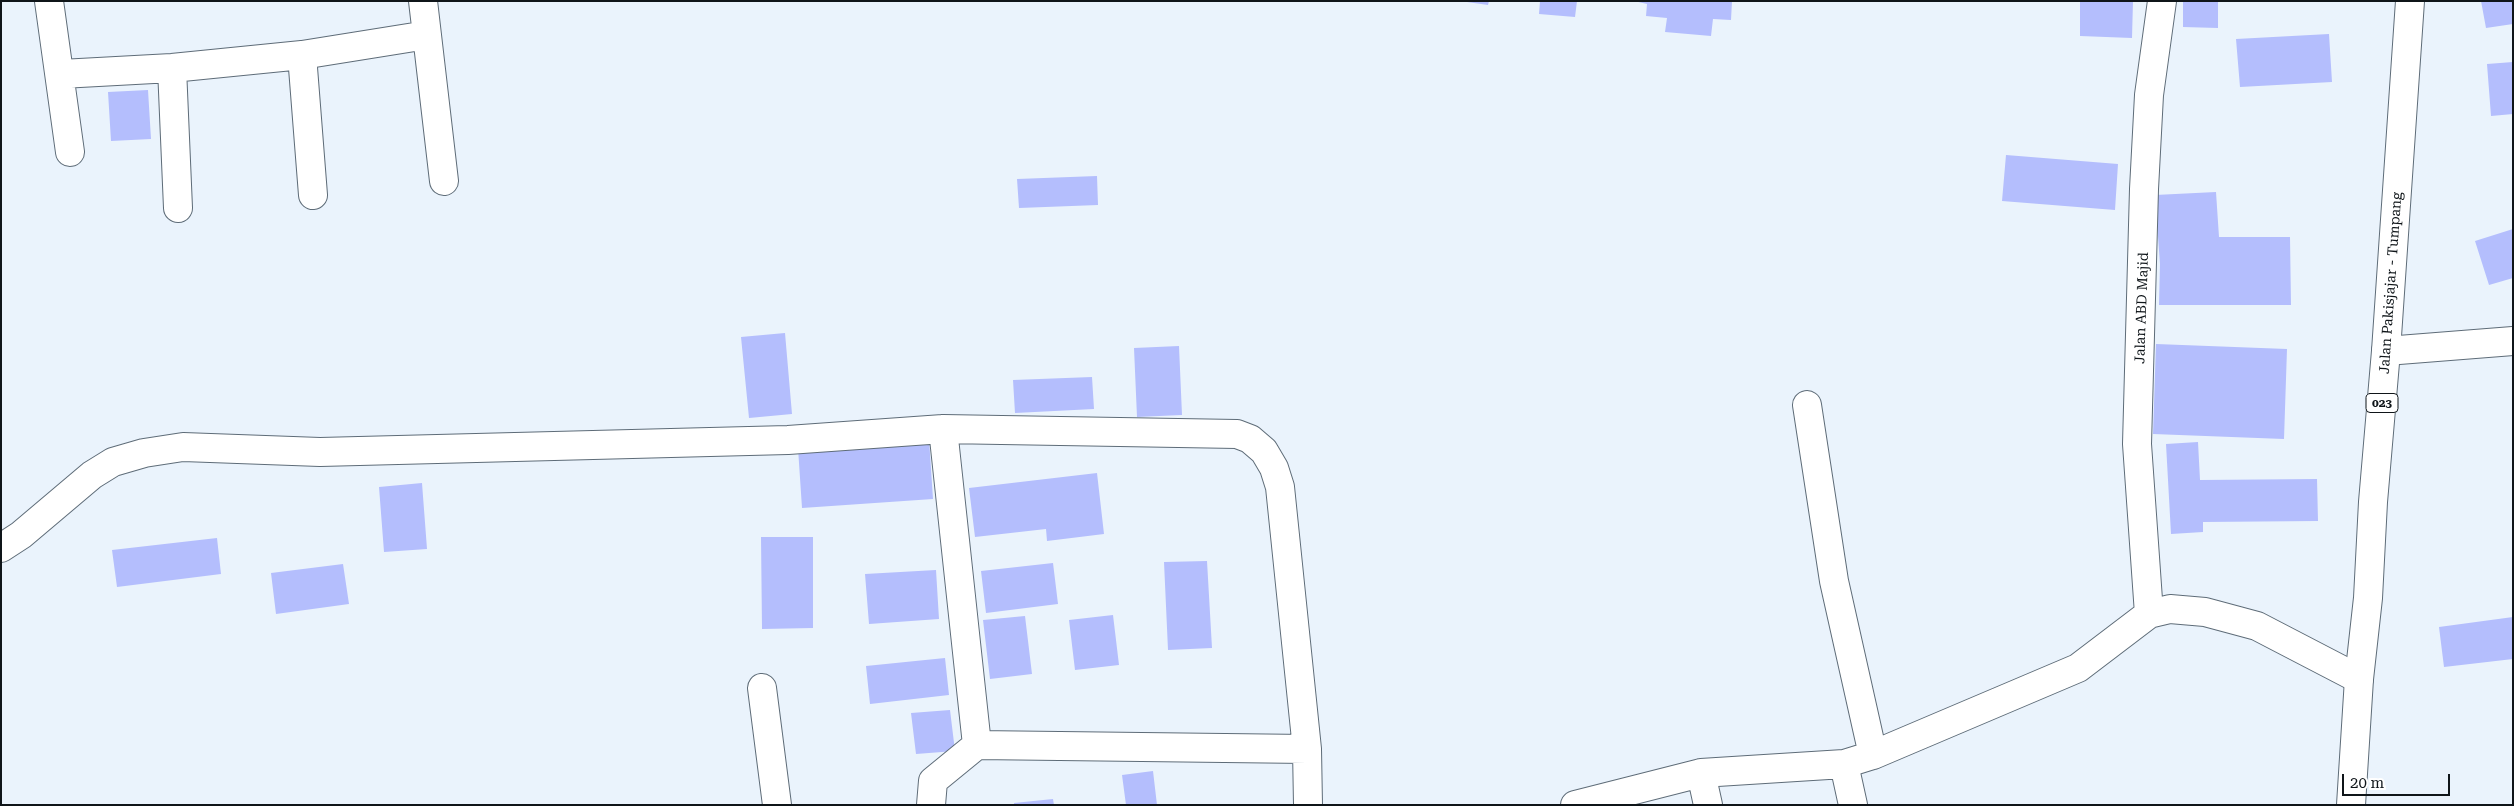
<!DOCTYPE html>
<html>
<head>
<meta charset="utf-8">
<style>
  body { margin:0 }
  #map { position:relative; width:2514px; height:806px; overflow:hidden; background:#eaf3fc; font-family:"Roboto Serif",serif }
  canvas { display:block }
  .frame { position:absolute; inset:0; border:2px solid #0f1519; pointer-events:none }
  .scale { position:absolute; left:2342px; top:774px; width:108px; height:22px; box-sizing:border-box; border:2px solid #0f1519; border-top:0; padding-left:6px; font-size:15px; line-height:18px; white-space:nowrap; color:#0f1519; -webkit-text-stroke:4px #fff; paint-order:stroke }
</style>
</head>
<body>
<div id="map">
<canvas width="2514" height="806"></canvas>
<div class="frame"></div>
<div class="scale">20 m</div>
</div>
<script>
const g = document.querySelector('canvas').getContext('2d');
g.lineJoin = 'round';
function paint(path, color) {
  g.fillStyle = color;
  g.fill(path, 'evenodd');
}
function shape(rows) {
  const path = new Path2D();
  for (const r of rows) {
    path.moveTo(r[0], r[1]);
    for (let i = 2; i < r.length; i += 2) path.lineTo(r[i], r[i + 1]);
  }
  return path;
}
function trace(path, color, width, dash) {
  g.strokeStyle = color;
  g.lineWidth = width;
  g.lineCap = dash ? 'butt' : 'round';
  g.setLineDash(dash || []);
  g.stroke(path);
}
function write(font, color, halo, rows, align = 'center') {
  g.font = font + ' "Roboto Serif",serif';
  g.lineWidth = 4.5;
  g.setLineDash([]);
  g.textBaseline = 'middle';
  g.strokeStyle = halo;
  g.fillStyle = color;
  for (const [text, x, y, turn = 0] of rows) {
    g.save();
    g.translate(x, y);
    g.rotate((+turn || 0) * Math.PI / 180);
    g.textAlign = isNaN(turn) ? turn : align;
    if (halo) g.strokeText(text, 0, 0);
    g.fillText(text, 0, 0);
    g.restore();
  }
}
paint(shape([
  [1460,1,1489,1,1488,5],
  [1540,1,1577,1,1575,17,1539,14],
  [1634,1,1732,1,1731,20,1713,19,1711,36,1665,32,1667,18,1646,16,1647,4],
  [2080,1,2133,1,2132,38,2080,36],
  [2183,1,2218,1,2218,28,2183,27],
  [2481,1,2513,1,2513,24,2486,28],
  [2329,34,2332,82,2240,87,2236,39],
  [2513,62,2513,114,2491,116,2487,64],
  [148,90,151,139,111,141,108,92],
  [2006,155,2118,164,2115,210,2002,201],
  [1097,176,1098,205,1019,208,1017,179],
  [2216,192,2219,237,2290,237,2291,305,2159,305,2160,264,2155,195],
  [2513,229,2513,278,2489,285,2475,241],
  [785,333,792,414,749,418,741,337],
  [2156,344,2287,349,2284,439,2153,434],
  [1179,346,1182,415,1137,417,1134,348],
  [1092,377,1094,409,1015,413,1013,380],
  [929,439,933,499,802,508,798,448],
  [2198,442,2200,480,2317,479,2318,521,2203,522,2203,532,2171,534,2166,444],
  [1097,473,1104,534,1047,541,1046,529,975,537,969,488],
  [422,483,427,549,384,552,379,487],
  [761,537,813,537,813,628,762,629],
  [217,538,221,574,117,587,112,550],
  [1207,561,1212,648,1168,650,1164,562],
  [1053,563,1058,604,986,613,981,571],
  [343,564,349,604,276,614,271,573],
  [936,570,939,619,869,624,865,574],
  [1113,615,1119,665,1075,670,1069,620],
  [1025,616,1032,674,990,679,983,620],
  [2513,617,2513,659,2444,667,2439,627],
  [945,658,949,695,870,704,866,666],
  [950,710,955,751,916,754,911,713],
  [1153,771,1157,805,1126,805,1122,775],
  [1053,799,1054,805,1014,805,1014,803]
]), '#b4befd');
const minor = shape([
  [49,1,70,152],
  [423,1,444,181],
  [302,55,313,195],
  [172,68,178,208],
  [61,74,172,68,302,55,427,35],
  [2386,351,2513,341],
  [1807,405,1834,581,1873,755],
  [943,429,977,745,1307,749],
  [1,548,21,535,92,475,113,462,144,453,183,447,320,452,788,440,943,429,1237,434,1250,439,1264,451,1274,468,1280,487,1307,749,1308,805],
  [2149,614,2137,444,2144,189,2149,95,2162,1],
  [762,688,777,805],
  [1844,764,1853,805],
  [1701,773,1708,805],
  [931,805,933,781,977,745],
  [1575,805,1701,773,1844,764,1873,755,2078,668,2149,614,2170,609,2205,612,2257,626,2359,679]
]);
const primary = shape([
  [2351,805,2359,679,2368,598,2373,502,2386,351,2410,1]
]);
trace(minor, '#5e6c78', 30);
trace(primary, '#5e6c78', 30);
trace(minor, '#fff', 28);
trace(primary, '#fff', 28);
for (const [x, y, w] of [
  [2382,403,32]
]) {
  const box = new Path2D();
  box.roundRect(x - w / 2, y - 9.5, w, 19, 4);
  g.fillStyle = '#fff';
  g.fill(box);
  trace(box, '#0f1519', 1);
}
write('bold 12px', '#0f1519', null, [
  ["023",2382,403]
]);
write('14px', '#0f1519', '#fff', [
  ["Jalan Pakisjajar - Tumpang",2391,283,-86],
  ["Jalan ABD Majid",2142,308,-88]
]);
</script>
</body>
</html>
